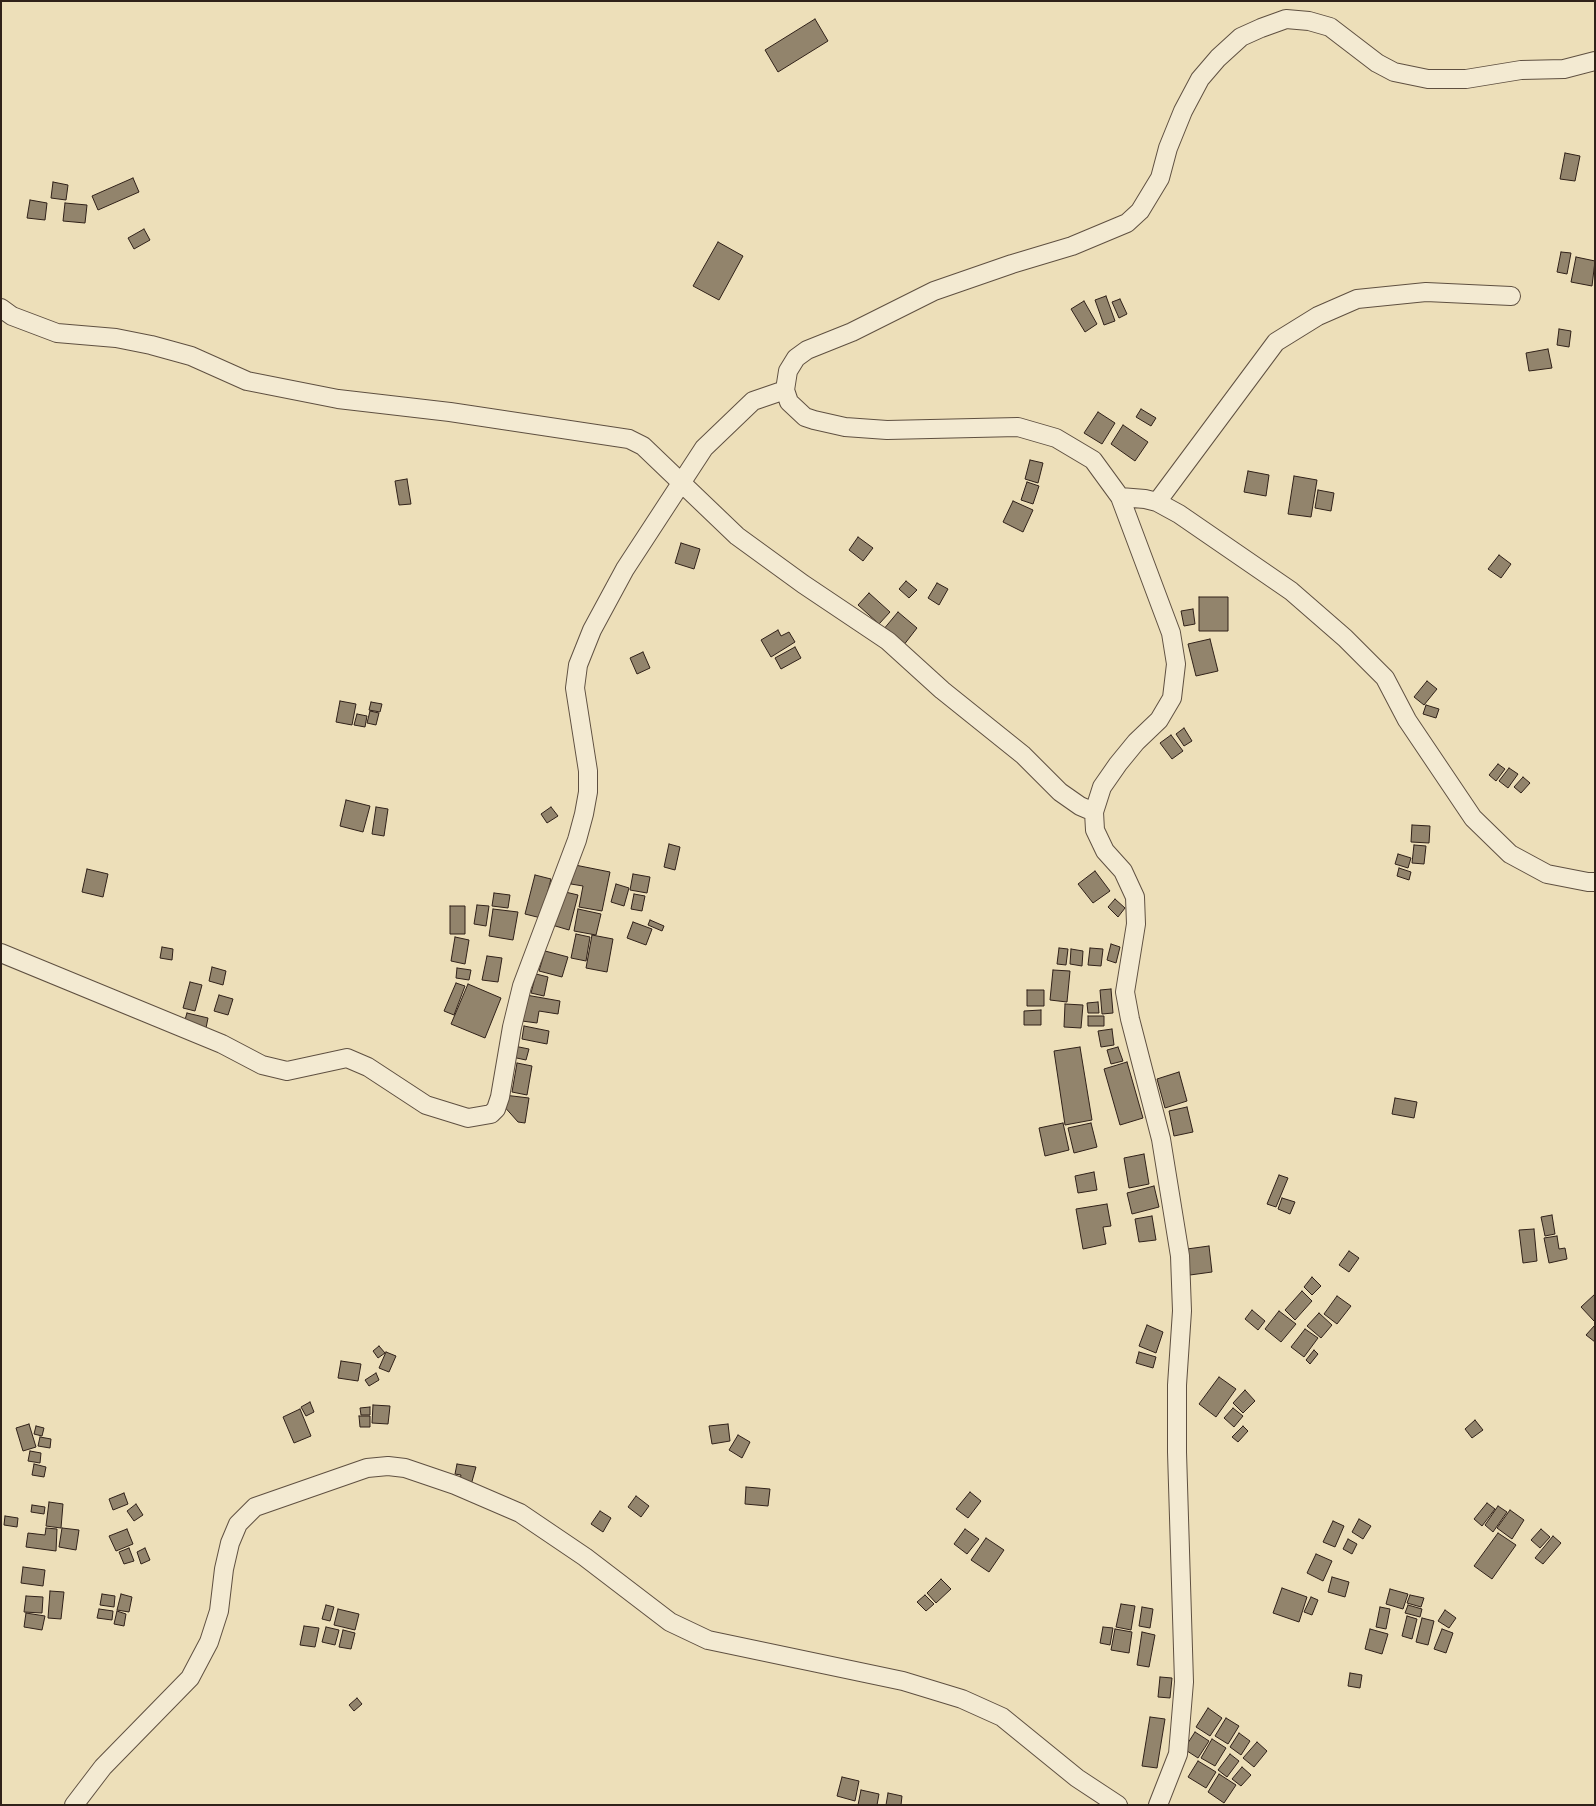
<!DOCTYPE html>
<html>
<head>
<meta charset="utf-8">
<style>
  body { margin:0 }
  #map { position:relative; width:1596px; height:1806px; overflow:hidden; background:#eddfb9; font-family:"IM FELL English",serif }
  canvas { display:block }
  .frame { position:absolute; inset:0; border:2px solid #302119; pointer-events:none }
</style>
</head>
<body>
<div id="map">
<canvas width="1596" height="1806"></canvas>
<div class="frame"></div>
</div>
<script>
const g = document.querySelector('canvas').getContext('2d');
g.lineJoin = 'round';
function paint(path, color) {
  g.fillStyle = color;
  g.fill(path, 'evenodd');
}
function shape(rows) {
  const path = new Path2D();
  for (const r of rows) {
    path.moveTo(r[0], r[1]);
    for (let i = 2; i < r.length; i += 2) path.lineTo(r[i], r[i + 1]);
  }
  return path;
}
function trace(path, color, width, dash) {
  g.strokeStyle = color;
  g.lineWidth = width;
  g.lineCap = dash ? 'butt' : 'round';
  g.setLineDash(dash || []);
  g.stroke(path);
}
const building = shape([
  [815,19,828,41,778,72,765,50,815,19],
  [1565,153,1580,156,1575,181,1560,179,1565,153],
  [133,178,139,192,98,210,92,196,133,178],
  [53,182,68,185,66,200,51,198,53,182],
  [30,200,47,203,45,220,27,218,30,200],
  [65,203,87,205,85,223,63,221,65,203],
  [144,229,150,240,134,249,128,238,144,229],
  [718,242,743,256,719,300,693,286,718,242],
  [1561,252,1571,253,1567,274,1557,272,1561,252],
  [1576,257,1595,261,1592,286,1571,282,1576,257],
  [1106,296,1115,321,1104,325,1095,300,1106,296],
  [1120,299,1127,314,1119,318,1112,302,1120,299],
  [1084,301,1097,324,1085,332,1071,309,1084,301],
  [1559,329,1571,331,1569,347,1557,345,1559,329],
  [1548,349,1552,368,1529,371,1526,353,1548,349],
  [1141,409,1156,418,1151,426,1136,417,1141,409],
  [1098,412,1115,423,1102,444,1084,433,1098,412],
  [1123,425,1148,442,1135,461,1111,444,1123,425],
  [1030,460,1043,463,1038,483,1025,479,1030,460],
  [1248,471,1269,475,1266,496,1244,492,1248,471],
  [1294,476,1317,480,1311,517,1288,514,1294,476],
  [407,479,411,504,399,505,395,481,407,479],
  [1027,482,1039,486,1033,504,1021,500,1027,482],
  [1318,490,1334,493,1331,511,1315,508,1318,490],
  [1013,501,1033,510,1023,532,1003,522,1013,501],
  [858,537,873,548,863,561,849,550,858,537],
  [681,543,700,549,694,569,675,563,681,543],
  [1499,555,1511,564,1501,578,1488,569,1499,555],
  [906,581,917,590,909,598,899,589,906,581],
  [937,583,948,589,939,605,928,598,937,583],
  [869,593,890,612,879,624,858,605,869,593],
  [1199,597,1228,597,1228,631,1199,631,1199,597],
  [1193,609,1195,624,1184,626,1181,611,1193,609],
  [898,612,917,628,903,646,883,630,898,612],
  [778,630,781,636,789,632,795,642,771,657,761,640,778,630],
  [1210,639,1218,671,1196,676,1188,644,1210,639],
  [795,647,801,658,781,669,775,658,795,647],
  [643,652,650,668,637,674,630,658,643,652],
  [1427,681,1437,689,1424,705,1414,697,1427,681],
  [340,701,356,704,352,725,336,722,340,701],
  [371,702,382,704,380,712,369,710,371,702],
  [1426,705,1439,709,1436,718,1423,714,1426,705],
  [370,711,379,713,376,725,367,723,370,711],
  [357,714,367,716,365,727,354,725,357,714],
  [1184,728,1192,741,1184,746,1176,734,1184,728],
  [1171,735,1183,751,1172,759,1160,743,1171,735],
  [1498,764,1505,769,1496,781,1489,775,1498,764],
  [1509,768,1518,774,1508,788,1499,781,1509,768],
  [1523,777,1530,783,1521,793,1514,787,1523,777],
  [346,800,370,806,363,832,340,826,346,800],
  [376,807,388,809,384,836,372,834,376,807],
  [551,807,558,816,547,823,541,814,551,807],
  [1412,825,1430,826,1429,843,1411,842,1412,825],
  [669,844,680,847,675,870,664,867,669,844],
  [1414,845,1426,846,1424,864,1412,863,1414,845],
  [1398,854,1411,858,1408,868,1395,864,1398,854],
  [575,865,610,872,602,911,579,907,583,886,571,884,575,865],
  [1399,868,1411,872,1409,880,1397,876,1399,868],
  [87,869,108,874,103,897,82,892,87,869],
  [1095,871,1110,891,1093,903,1078,884,1095,871],
  [633,874,650,877,647,893,630,890,633,874],
  [535,875,551,879,541,918,525,914,535,875],
  [616,884,629,888,624,906,611,902,616,884],
  [561,891,578,895,569,930,552,925,561,891],
  [494,893,510,895,508,908,492,906,494,893],
  [634,894,645,896,642,911,631,909,634,894],
  [1115,899,1125,908,1118,917,1108,907,1115,899],
  [477,905,489,906,486,926,474,924,477,905],
  [450,906,465,906,465,934,450,934,450,906],
  [493,909,518,912,513,940,489,936,493,909],
  [578,909,601,914,596,935,574,931,578,909],
  [650,920,664,926,662,931,648,925,650,920],
  [633,922,652,929,646,945,627,938,633,922],
  [576,934,590,937,586,961,571,958,576,934],
  [592,935,613,939,607,972,586,968,592,935],
  [455,937,469,940,465,964,451,961,455,937],
  [1111,944,1120,947,1116,963,1107,960,1111,944],
  [162,947,173,949,172,960,160,958,162,947],
  [1059,948,1068,949,1066,965,1057,964,1059,948],
  [1090,948,1103,949,1101,966,1088,965,1090,948],
  [1071,949,1083,951,1082,966,1070,964,1071,949],
  [545,951,568,957,562,977,539,971,545,951],
  [487,956,502,958,498,982,482,980,487,956],
  [212,967,226,971,223,985,209,981,212,967],
  [457,968,471,970,469,980,456,978,457,968],
  [1053,970,1070,971,1067,1002,1050,1000,1053,970],
  [536,974,548,977,544,996,531,993,536,974],
  [190,982,202,985,195,1011,183,1008,190,982],
  [456,983,465,986,454,1015,444,1011,456,983],
  [468,984,501,998,485,1038,451,1024,468,984],
  [1111,989,1113,1013,1102,1014,1100,990,1111,989],
  [1027,990,1044,990,1044,1006,1027,1006,1027,990],
  [219,995,233,999,228,1015,214,1011,219,995],
  [526,995,560,1001,558,1014,539,1011,537,1023,522,1021,526,995],
  [1098,1002,1099,1013,1088,1013,1087,1003,1098,1002],
  [1065,1004,1083,1005,1081,1028,1064,1027,1065,1004],
  [1041,1010,1041,1025,1024,1025,1024,1011,1041,1010],
  [187,1013,208,1018,206,1028,184,1023,187,1013],
  [1088,1016,1104,1016,1104,1026,1088,1026,1088,1016],
  [524,1026,549,1031,547,1044,522,1039,524,1026],
  [1112,1029,1114,1045,1101,1047,1098,1031,1112,1029],
  [514,1046,529,1049,526,1060,512,1057,514,1046],
  [1080,1047,1092,1120,1065,1125,1054,1051,1080,1047],
  [1118,1047,1123,1061,1111,1064,1107,1050,1118,1047],
  [1127,1062,1143,1118,1120,1125,1104,1069,1127,1062],
  [517,1063,532,1066,527,1095,512,1092,517,1063],
  [1179,1072,1187,1101,1165,1108,1157,1079,1179,1072],
  [504,1095,529,1098,525,1123,518,1122,502,1104,504,1095],
  [1395,1098,1417,1102,1414,1118,1392,1114,1395,1098],
  [1187,1107,1193,1132,1174,1136,1169,1111,1187,1107],
  [1063,1123,1069,1150,1045,1156,1039,1128,1063,1123],
  [1091,1123,1097,1147,1074,1153,1068,1128,1091,1123],
  [1144,1154,1149,1184,1129,1188,1124,1158,1144,1154],
  [1094,1172,1097,1190,1078,1193,1075,1176,1094,1172],
  [1279,1175,1288,1178,1276,1207,1267,1204,1279,1175],
  [1154,1186,1159,1207,1132,1214,1127,1193,1154,1186],
  [1282,1198,1295,1202,1290,1214,1278,1209,1282,1198],
  [1107,1204,1111,1226,1103,1227,1106,1244,1083,1249,1076,1209,1107,1204],
  [1552,1215,1555,1234,1545,1236,1541,1217,1552,1215],
  [1152,1216,1156,1240,1139,1242,1135,1219,1152,1216],
  [1534,1229,1537,1261,1523,1263,1519,1230,1534,1229],
  [1557,1236,1559,1249,1565,1248,1567,1259,1549,1263,1544,1238,1557,1236],
  [1209,1246,1212,1272,1190,1275,1187,1249,1209,1246],
  [1349,1251,1359,1258,1349,1272,1339,1265,1349,1251],
  [1312,1277,1321,1286,1312,1295,1304,1287,1312,1277],
  [1302,1291,1312,1301,1295,1320,1285,1310,1302,1291],
  [1595,1294,1595,1321,1594,1321,1581,1307,1595,1294],
  [1337,1296,1351,1306,1337,1324,1324,1314,1337,1296],
  [1252,1310,1265,1321,1258,1330,1245,1319,1252,1310],
  [1279,1311,1296,1324,1281,1342,1265,1329,1279,1311],
  [1319,1313,1332,1325,1321,1338,1307,1326,1319,1313],
  [1147,1325,1163,1332,1156,1353,1139,1346,1147,1325],
  [1595,1325,1595,1342,1586,1335,1595,1325],
  [1305,1329,1318,1338,1304,1357,1291,1347,1305,1329],
  [379,1346,385,1353,378,1358,373,1351,379,1346],
  [1314,1350,1318,1354,1310,1364,1306,1360,1314,1350],
  [386,1352,396,1356,389,1372,379,1368,386,1352],
  [1139,1352,1156,1357,1153,1368,1136,1363,1139,1352],
  [341,1361,361,1364,358,1381,338,1378,341,1361],
  [376,1373,379,1380,369,1386,365,1380,376,1373],
  [1219,1377,1236,1389,1216,1417,1199,1404,1219,1377],
  [1245,1390,1255,1401,1243,1413,1233,1403,1245,1390],
  [310,1402,314,1412,306,1416,301,1407,310,1402],
  [373,1405,390,1406,388,1424,372,1423,373,1405],
  [370,1407,370,1415,361,1415,360,1408,370,1407],
  [1233,1408,1243,1416,1234,1427,1224,1418,1233,1408],
  [300,1409,311,1436,294,1443,283,1417,300,1409],
  [359,1416,370,1416,370,1427,360,1427,359,1416],
  [1475,1420,1483,1430,1472,1438,1465,1429,1475,1420],
  [29,1424,36,1447,23,1451,16,1428,29,1424],
  [728,1424,730,1441,712,1444,709,1426,728,1424],
  [36,1426,44,1428,42,1436,34,1434,36,1426],
  [1243,1426,1248,1431,1238,1442,1232,1437,1243,1426],
  [738,1435,750,1442,742,1458,729,1450,738,1435],
  [40,1437,51,1439,50,1448,38,1446,40,1437],
  [30,1451,41,1453,40,1463,28,1461,30,1451],
  [34,1464,46,1467,44,1477,32,1475,34,1464],
  [457,1464,476,1467,471,1485,459,1483,461,1475,455,1474,457,1464],
  [746,1487,770,1489,768,1506,745,1504,746,1487],
  [970,1492,981,1501,968,1518,956,1509,970,1492],
  [124,1493,128,1504,113,1510,109,1499,124,1493],
  [636,1496,649,1506,641,1517,628,1507,636,1496],
  [49,1502,63,1504,61,1528,46,1526,49,1502],
  [1487,1503,1495,1509,1482,1526,1474,1519,1487,1503],
  [136,1504,143,1515,134,1521,127,1511,136,1504],
  [32,1505,45,1507,44,1514,31,1512,32,1505],
  [1498,1506,1507,1512,1493,1532,1485,1525,1498,1506],
  [1510,1510,1524,1520,1512,1539,1497,1528,1510,1510],
  [600,1511,611,1518,603,1532,591,1524,600,1511],
  [5,1516,18,1518,17,1527,4,1525,5,1516],
  [1359,1519,1371,1526,1363,1539,1352,1532,1359,1519],
  [1333,1521,1344,1526,1335,1547,1323,1542,1333,1521],
  [46,1528,57,1529,56,1551,26,1547,28,1533,45,1535,46,1528],
  [62,1528,79,1530,76,1550,59,1547,62,1528],
  [127,1529,133,1544,116,1551,109,1536,127,1529],
  [965,1529,979,1539,967,1554,954,1544,965,1529],
  [1541,1529,1550,1537,1540,1548,1531,1540,1541,1529],
  [1498,1533,1516,1545,1492,1579,1474,1566,1498,1533],
  [1553,1536,1561,1543,1543,1564,1535,1558,1553,1536],
  [986,1538,1004,1550,989,1572,971,1560,986,1538],
  [1348,1539,1357,1544,1352,1554,1343,1549,1348,1539],
  [129,1548,134,1561,124,1564,119,1552,129,1548],
  [145,1548,150,1560,141,1564,137,1552,145,1548],
  [1316,1554,1332,1561,1323,1581,1307,1573,1316,1554],
  [23,1567,45,1570,43,1586,21,1583,23,1567],
  [1332,1577,1349,1582,1345,1597,1328,1592,1332,1577],
  [941,1579,951,1589,936,1603,927,1593,941,1579],
  [1282,1588,1307,1597,1299,1622,1273,1613,1282,1588],
  [1390,1589,1408,1594,1403,1609,1386,1604,1390,1589],
  [50,1591,64,1592,61,1619,48,1618,50,1591],
  [102,1594,115,1596,114,1607,100,1605,102,1594],
  [121,1594,132,1597,129,1612,117,1610,121,1594],
  [925,1595,934,1604,926,1611,917,1602,925,1595],
  [1410,1595,1424,1598,1421,1607,1407,1603,1410,1595],
  [26,1596,43,1597,42,1613,24,1612,26,1596],
  [1311,1597,1318,1600,1312,1615,1304,1612,1311,1597],
  [1121,1604,1135,1606,1131,1630,1116,1627,1121,1604],
  [326,1605,334,1607,330,1621,322,1619,326,1605],
  [1408,1605,1422,1609,1420,1617,1405,1613,1408,1605],
  [1142,1607,1153,1609,1150,1628,1139,1626,1142,1607],
  [1380,1607,1390,1609,1386,1629,1376,1627,1380,1607],
  [99,1609,113,1611,112,1620,97,1618,99,1609],
  [338,1609,359,1614,355,1630,334,1625,338,1609],
  [1445,1610,1456,1618,1449,1628,1438,1621,1445,1610],
  [117,1611,126,1614,124,1626,114,1624,117,1611],
  [26,1613,45,1616,42,1630,24,1627,26,1613],
  [1407,1616,1417,1619,1412,1639,1402,1636,1407,1616],
  [1422,1618,1434,1621,1428,1645,1416,1642,1422,1618],
  [304,1626,319,1628,315,1647,300,1645,304,1626],
  [326,1627,339,1630,335,1645,322,1642,326,1627],
  [1103,1627,1113,1628,1110,1645,1100,1643,1103,1627],
  [1115,1629,1132,1632,1129,1653,1111,1650,1115,1629],
  [1370,1629,1388,1634,1382,1654,1365,1649,1370,1629],
  [1442,1629,1453,1633,1446,1653,1434,1649,1442,1629],
  [343,1630,355,1633,351,1649,339,1647,343,1630],
  [1142,1632,1155,1635,1149,1667,1137,1665,1142,1632],
  [1350,1673,1362,1675,1360,1688,1348,1686,1350,1673],
  [1160,1677,1172,1678,1170,1698,1158,1697,1160,1677],
  [357,1698,362,1704,354,1711,349,1705,357,1698],
  [1208,1708,1222,1718,1210,1736,1196,1727,1208,1708],
  [1150,1717,1165,1719,1157,1768,1142,1766,1150,1717],
  [1226,1718,1239,1726,1228,1744,1215,1736,1226,1718],
  [1195,1732,1209,1741,1198,1758,1184,1749,1195,1732],
  [1239,1733,1250,1741,1241,1755,1230,1747,1239,1733],
  [1212,1739,1226,1748,1215,1766,1201,1758,1212,1739],
  [1257,1742,1267,1751,1254,1767,1243,1758,1257,1742],
  [1230,1754,1239,1761,1227,1777,1218,1770,1230,1754],
  [1198,1761,1216,1772,1206,1788,1188,1777,1198,1761],
  [1242,1767,1251,1775,1241,1786,1232,1779,1242,1767],
  [1219,1774,1236,1785,1224,1803,1208,1792,1219,1774],
  [842,1777,859,1781,855,1801,837,1796,842,1777],
  [861,1790,879,1794,877,1805,858,1805,861,1790],
  [888,1793,902,1796,901,1805,886,1805,888,1793]
]);
paint(building, '#92846c');
trace(building, '#302119', 1);
const minor = shape([
  [1,308,12,316,57,333,116,338,151,345,191,356,247,381,338,399,450,412,629,439,643,446,737,536,803,584,888,641,942,690,1023,755,1060,792,1080,806,1094,812],
  [1120,497,1145,499,1157,502,1179,514,1291,591,1345,638,1385,678,1407,720,1473,818,1510,854,1547,874,1588,882,1595,882],
  [1157,502,1276,342,1318,316,1357,299,1426,292,1511,296],
  [1,953,222,1044,262,1065,287,1071,347,1058,368,1067,426,1105,468,1118,491,1114,496,1109,500,1097,512,1027,522,986,577,840,584,814,588,792,588,771,575,688,578,665,592,630,625,569,704,448,753,401,785,390],
  [74,1805,103,1767,190,1678,209,1642,219,1611,224,1569,230,1543,238,1524,255,1507,367,1468,388,1466,405,1468,455,1485,520,1513,585,1557,670,1622,708,1640,903,1681,962,1699,1002,1717,1077,1778,1118,1805],
  [1158,1805,1178,1754,1184,1682,1177,1452,1177,1385,1182,1311,1180,1256,1161,1139,1130,1019,1125,992,1136,924,1135,897,1123,871,1105,851,1095,830,1094,812,1102,787,1118,764,1136,742,1159,720,1172,698,1176,664,1171,633,1120,497,1093,460,1056,438,1018,427,887,430,845,427,814,420,805,417,789,402,785,390,788,371,796,358,807,350,852,332,934,291,1012,264,1072,246,1127,223,1140,211,1160,178,1168,148,1183,111,1200,79,1218,58,1241,37,1261,28,1286,19,1309,21,1330,27,1377,63,1394,72,1428,79,1466,79,1521,70,1564,69,1595,61]
]);
trace(minor, '#5f5041', 20);
trace(minor, '#f3ead2', 18);
</script>
</body>
</html>
